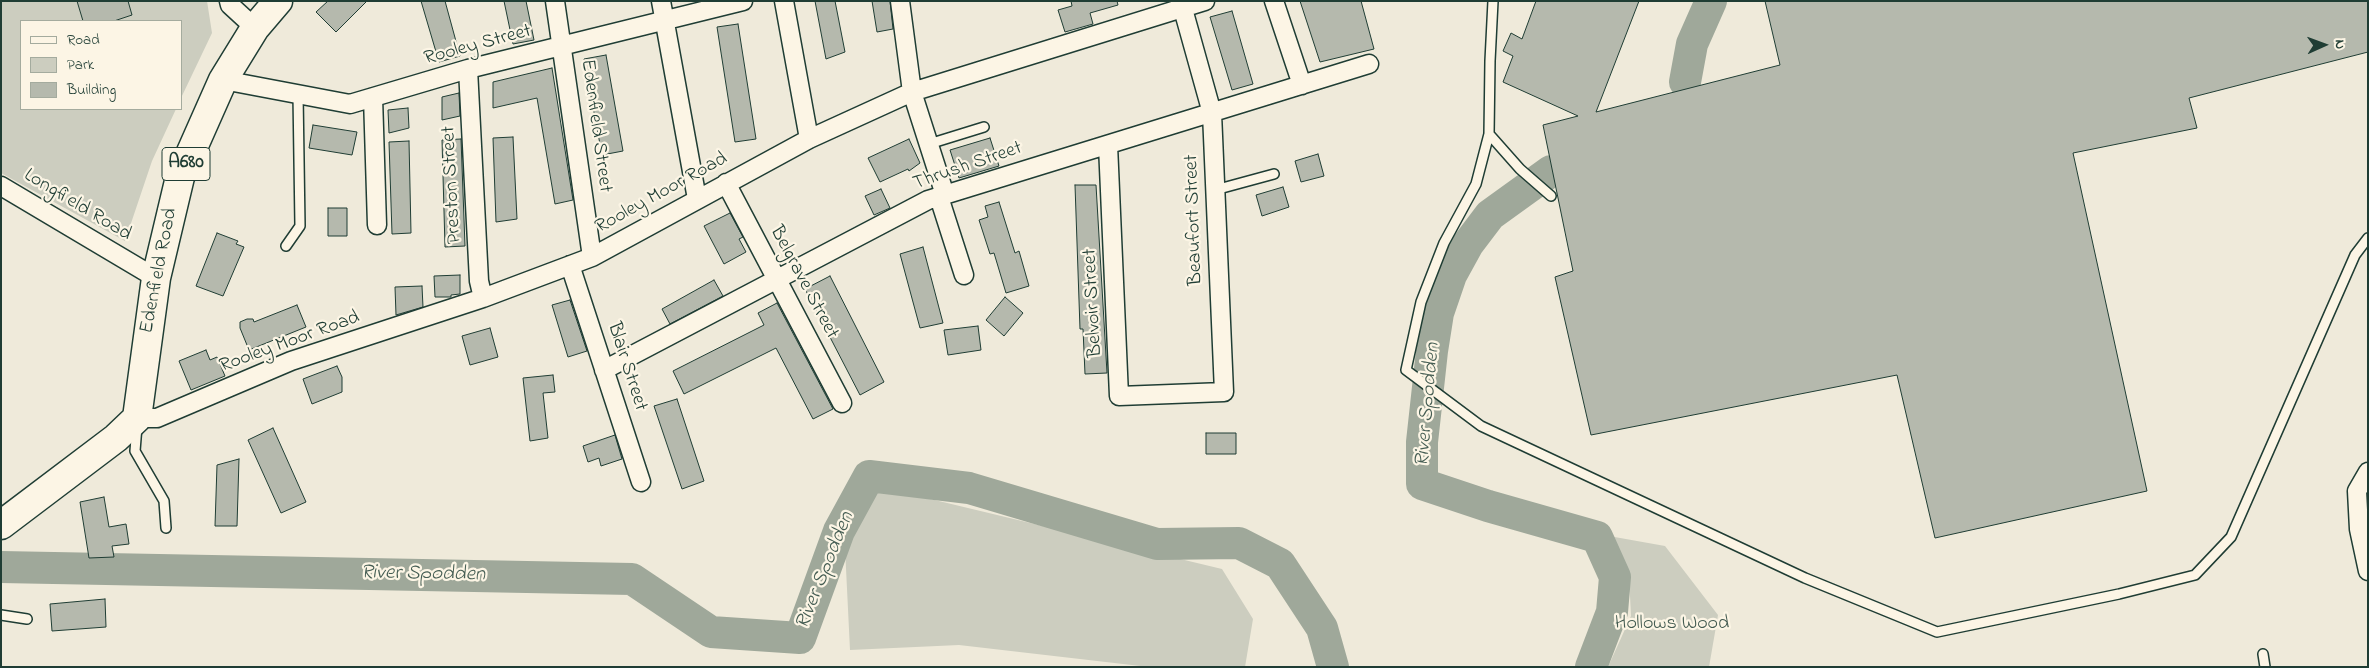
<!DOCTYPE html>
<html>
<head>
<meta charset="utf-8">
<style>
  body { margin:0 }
  #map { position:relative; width:2369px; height:668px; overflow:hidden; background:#efeada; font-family:"Indie Flower",sans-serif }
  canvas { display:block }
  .frame { position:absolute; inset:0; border:2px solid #1f3d34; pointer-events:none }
  .legend { position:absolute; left:20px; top:20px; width:162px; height:90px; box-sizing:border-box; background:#fcf5e5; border:1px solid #a4ab9e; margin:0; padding:6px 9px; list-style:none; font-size:15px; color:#1f3d34 }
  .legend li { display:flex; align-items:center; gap:10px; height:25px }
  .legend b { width:25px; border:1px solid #a4ab9e }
  .north { position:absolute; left:2299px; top:20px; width:50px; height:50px; -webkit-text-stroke:4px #fcf5e5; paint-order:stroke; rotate:88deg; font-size:14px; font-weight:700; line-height:20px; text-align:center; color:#1f3d34 }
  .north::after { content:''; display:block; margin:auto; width:18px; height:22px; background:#1f3d34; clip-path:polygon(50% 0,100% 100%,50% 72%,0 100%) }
</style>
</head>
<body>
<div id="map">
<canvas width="2369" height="668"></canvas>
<div class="frame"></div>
<ul class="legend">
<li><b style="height:6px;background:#fcf5e5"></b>Road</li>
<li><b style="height:14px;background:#cccdbf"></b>Park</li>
<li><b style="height:14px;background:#b5b9ad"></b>Building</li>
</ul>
<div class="north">N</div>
</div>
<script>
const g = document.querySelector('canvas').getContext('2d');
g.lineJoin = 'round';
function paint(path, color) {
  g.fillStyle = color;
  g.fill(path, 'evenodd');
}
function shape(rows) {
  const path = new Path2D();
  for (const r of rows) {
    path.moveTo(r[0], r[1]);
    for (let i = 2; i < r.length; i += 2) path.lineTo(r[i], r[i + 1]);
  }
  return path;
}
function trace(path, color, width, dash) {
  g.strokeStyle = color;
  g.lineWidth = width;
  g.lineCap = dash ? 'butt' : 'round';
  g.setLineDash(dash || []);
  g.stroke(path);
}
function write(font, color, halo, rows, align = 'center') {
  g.font = font + ' "Indie Flower",sans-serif';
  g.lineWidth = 4.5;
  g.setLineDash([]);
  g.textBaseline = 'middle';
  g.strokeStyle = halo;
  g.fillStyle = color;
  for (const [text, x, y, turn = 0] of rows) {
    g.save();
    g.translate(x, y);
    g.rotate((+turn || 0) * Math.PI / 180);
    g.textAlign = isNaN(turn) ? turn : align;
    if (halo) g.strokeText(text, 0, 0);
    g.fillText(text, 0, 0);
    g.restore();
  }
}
paint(shape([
  [1,1,207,1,212,33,181,98,181,21,21,21,21,109,176,109,152,161,125,241,1,173],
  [868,484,1222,569,1253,619,1245,667,1149,667,959,645,850,650,845,548],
  [1609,536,1665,546,1718,615,1709,667,1608,667,1631,616,1629,576]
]), '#cccdbf');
trace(shape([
  [1685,82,1692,44,1711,1],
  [1551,171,1490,215,1468,244,1451,275,1438,313,1432,351,1422,442,1422,484,1488,506,1597,537,1615,577,1612,612,1591,667],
  [1,567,632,579,711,632,800,638,839,531,869,476,969,488,1157,544,1239,543,1280,564,1322,628,1333,667]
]), '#9fa89a', 32);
const building = shape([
  [77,1,128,1,132,15,114,21,83,21,77,1],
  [328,1,367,1,336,32,316,12,328,1],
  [421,1,445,1,460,56,439,62,421,1],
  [504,1,526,1,534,40,513,44,504,1],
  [815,1,835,1,845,52,826,59,815,1],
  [872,1,890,1,893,29,877,32,872,1],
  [1071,1,1117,1,1118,5,1090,13,1093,24,1065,32,1058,10,1072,6,1071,1],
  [1300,1,1361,1,1374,49,1320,62,1300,1],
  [1536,1,1639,1,1596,112,1780,65,1765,1,2368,1,2368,52,2189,98,2197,128,2073,153,2147,491,1935,538,1897,375,1591,435,1555,277,1573,271,1543,125,1578,116,1503,82,1513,56,1503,51,1511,33,1522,39,1536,1],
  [1232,11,1253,84,1232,90,1210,17,1232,11],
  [738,24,756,139,735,142,717,27,738,24],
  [606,55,623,151,602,155,584,59,606,55],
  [552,68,573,200,555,204,537,98,493,108,493,82,552,68],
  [459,93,460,116,442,120,442,97,459,93],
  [408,108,409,128,389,133,388,110,408,108],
  [313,125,357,132,352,155,309,148,313,125],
  [513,137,517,219,496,222,493,138,513,137],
  [990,138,999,166,959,178,950,150,990,138],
  [461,139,465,246,445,247,442,140,461,139],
  [909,139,920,163,909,171,908,169,880,182,868,158,909,139],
  [409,141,411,233,392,234,389,142,409,141],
  [1318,154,1324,176,1301,182,1295,161,1318,154],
  [1075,185,1096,185,1107,373,1085,374,1083,329,1080,329,1075,185],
  [1283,187,1289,207,1262,216,1256,195,1283,187],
  [881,189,890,208,874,215,865,196,881,189],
  [999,202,1015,253,1019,251,1029,286,1006,293,994,253,990,254,979,220,988,217,985,206,999,202],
  [328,208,347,208,347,236,328,236,328,208],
  [730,213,743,237,739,239,746,252,724,264,704,226,730,213],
  [217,233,238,241,236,244,244,247,223,296,196,286,217,233],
  [923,247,943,323,920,328,900,254,923,247],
  [460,275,460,294,451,295,451,297,435,297,434,276,460,275],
  [830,276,884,382,860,395,805,289,830,276],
  [714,280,723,296,670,324,662,309,714,280],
  [422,286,423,307,396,315,395,287,422,286],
  [1005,297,1023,313,1004,336,986,320,1005,297],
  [570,300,587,351,568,357,552,305,570,300],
  [777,303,833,409,813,419,776,348,684,394,673,371,764,325,758,313,777,303],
  [297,305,306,327,249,350,240,328,240,322,247,319,253,319,254,322,297,305],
  [978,326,981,350,948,355,944,330,978,326],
  [490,328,498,357,470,365,462,336,490,328],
  [206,350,210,360,217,357,225,376,191,390,179,361,206,350],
  [337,366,342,377,342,392,312,404,303,379,337,366],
  [553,375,555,392,543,393,548,438,530,441,523,378,553,375],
  [677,399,704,481,682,489,654,406,677,399],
  [273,428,306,502,281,513,248,440,273,428],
  [1206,433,1236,433,1236,454,1206,454,1206,433],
  [615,435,622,459,601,466,599,458,588,462,583,446,615,435],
  [239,459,237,526,215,526,217,465,239,459],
  [104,497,109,527,126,524,129,544,112,546,114,557,89,558,80,502,104,497],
  [105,599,106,627,52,631,50,604,105,599]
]);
paint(building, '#b5b9ad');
trace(building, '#1f3d34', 1);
const service = shape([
  [1493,1,1490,61,1489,134,1476,184,1444,243,1421,302,1406,370,1481,426,1805,578,1937,632,2119,594,2195,575,2231,537,2355,255,2368,238],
  [1489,134,1520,169,1551,196],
  [929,144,984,127],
  [1215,190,1274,174],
  [286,246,300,226,298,94],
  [137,426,135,451,164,501,166,528],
  [1,615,27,619],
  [2263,654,2265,667]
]);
const minor = shape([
  [229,1,230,5,255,28],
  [555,1,592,257],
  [661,1,697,199],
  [784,1,809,139],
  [900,1,912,92,945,195],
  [1274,1,1302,85],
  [468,69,479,281,483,298],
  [223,80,350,104,468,69,743,1],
  [373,97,377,225],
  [1108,145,1119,396,1224,392,1212,113,1183,9],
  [726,183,842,403],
  [1,186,156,278],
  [939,197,964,275],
  [570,265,641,482],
  [604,370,928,200,1369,64],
  [137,418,157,418,291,361,483,298,592,257,809,139,912,92,1205,1],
  [2368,472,2357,491,2359,529,2368,571]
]);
const primary = shape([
  [1,525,116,438,137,418,156,278,180,177,223,80,255,28,278,1]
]);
trace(service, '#1f3d34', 12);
trace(minor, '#1f3d34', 21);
trace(primary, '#1f3d34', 31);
trace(service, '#fcf5e5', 9);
trace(minor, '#fcf5e5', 18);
trace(primary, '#fcf5e5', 28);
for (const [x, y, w] of [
  [186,164,48]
]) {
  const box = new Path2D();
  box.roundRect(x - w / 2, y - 16.5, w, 33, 4);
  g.fillStyle = '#fcf5e5';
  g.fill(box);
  trace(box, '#1f3d34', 1);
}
write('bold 19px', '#1f3d34', null, [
  ["A680",186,164]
]);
write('20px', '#1f3d34', '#fcf5e5', [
  ["Rooley Street",478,46,-15],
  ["Edenfield Street",595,126,82],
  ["Thrush Street",968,167,-19],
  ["Preston Street",453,185,-93],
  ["Rooley Moor Road",662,194,-29],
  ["Longfield Road",77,206,31],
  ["Beaufort Street",1195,220,-92],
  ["Edenfield Road",160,271,-79],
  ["Belgrave Street",803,283,62],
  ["Belvoir Street",1094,303,-93],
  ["Rooley Moor Road",290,343,-20],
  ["Blair Street",626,367,72]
]);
write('20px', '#425a50', '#fcf5e5', [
  ["Hollows Wood",1672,625]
]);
write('italic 21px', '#455d53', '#fcf5e5', [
  ["River Spodden",1429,405,-85],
  ["River Spodden",826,571,-68],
  ["River Spodden",423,575,1]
]);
</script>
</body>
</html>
